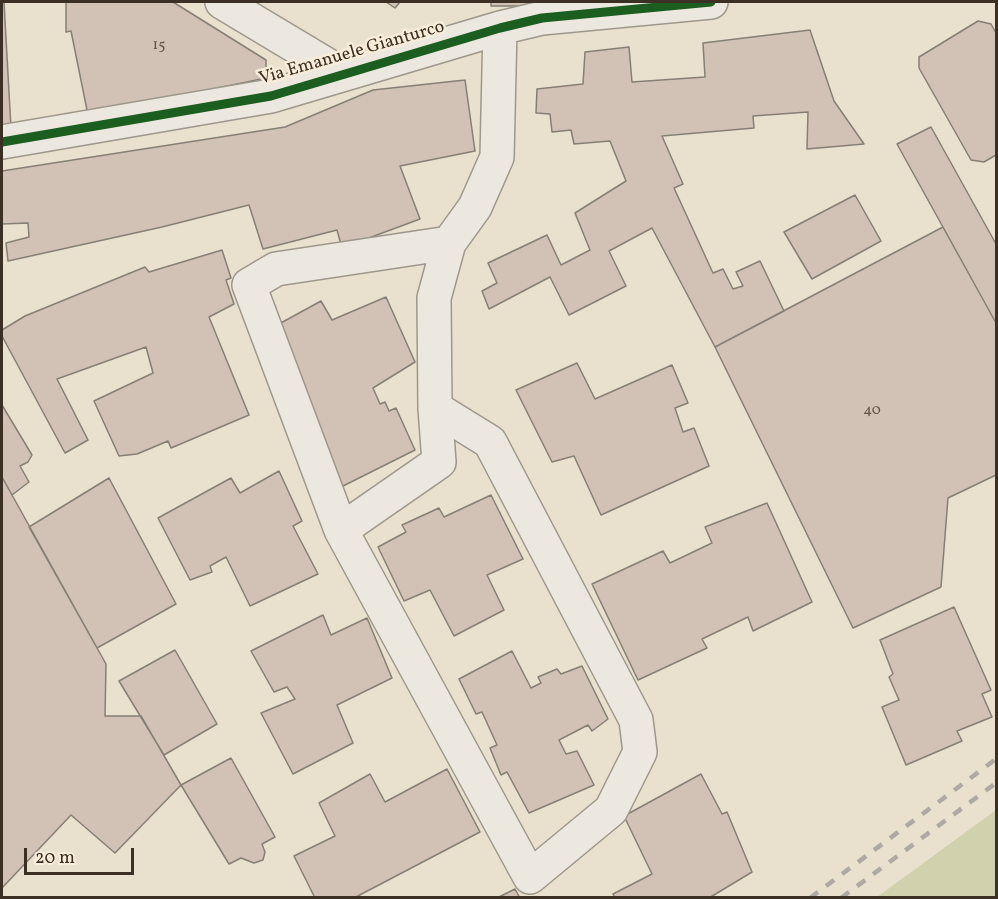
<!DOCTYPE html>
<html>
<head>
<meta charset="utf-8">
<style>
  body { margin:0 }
  #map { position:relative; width:998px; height:899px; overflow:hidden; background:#e9e0ce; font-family:Vollkorn,serif }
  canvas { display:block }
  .frame { position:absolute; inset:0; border:3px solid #3c3025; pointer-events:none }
  .scale { position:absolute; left:24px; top:848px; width:110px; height:27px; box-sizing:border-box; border:3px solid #3c3025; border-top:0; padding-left:8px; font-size:18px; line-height:21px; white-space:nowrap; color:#3c3025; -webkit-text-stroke:4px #f8edd8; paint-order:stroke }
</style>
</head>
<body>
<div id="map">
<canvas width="998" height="899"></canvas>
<div class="frame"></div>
<div class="scale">20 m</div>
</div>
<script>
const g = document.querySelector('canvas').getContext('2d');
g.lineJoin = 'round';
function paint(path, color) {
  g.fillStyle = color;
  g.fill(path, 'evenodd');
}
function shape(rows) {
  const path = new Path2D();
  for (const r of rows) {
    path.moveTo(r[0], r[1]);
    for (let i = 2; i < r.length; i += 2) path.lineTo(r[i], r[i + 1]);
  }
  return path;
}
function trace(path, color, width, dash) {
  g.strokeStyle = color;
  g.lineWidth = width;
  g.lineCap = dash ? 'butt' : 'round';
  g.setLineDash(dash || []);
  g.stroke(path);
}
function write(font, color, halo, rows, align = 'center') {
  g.font = font + ' Vollkorn,serif';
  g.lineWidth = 5;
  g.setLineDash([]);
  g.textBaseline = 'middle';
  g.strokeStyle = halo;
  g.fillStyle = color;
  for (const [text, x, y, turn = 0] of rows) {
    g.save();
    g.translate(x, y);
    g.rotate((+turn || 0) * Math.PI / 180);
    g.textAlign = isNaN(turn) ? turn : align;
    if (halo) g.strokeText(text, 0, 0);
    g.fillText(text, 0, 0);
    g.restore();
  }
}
paint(shape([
  [996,810,996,897,877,897]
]), '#d1d1ae');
const building = shape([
  [2,2,4,2,11,128,2,129,2,2],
  [66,2,173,2,266,60,266,78,88,115,71,31,66,32,66,2],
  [386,2,400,2,395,8,386,2],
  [491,2,582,2,549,6,491,6,491,2],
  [978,21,991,24,996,33,996,155,984,162,971,160,919,68,919,57,978,21],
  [810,30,834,101,864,144,807,149,808,112,753,116,754,128,662,136,683,184,674,188,713,273,723,269,733,289,743,286,736,272,760,261,784,311,715,347,652,228,609,251,626,286,569,315,550,277,489,309,482,291,497,283,488,263,547,235,561,265,590,250,575,213,626,181,610,141,574,144,571,130,552,132,550,114,536,113,537,89,583,84,585,52,629,47,632,82,705,77,703,43,810,30],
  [465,80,475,151,400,166,420,219,342,248,337,230,263,249,249,205,162,227,8,261,6,243,29,237,28,223,2,224,2,171,285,127,373,90,465,80],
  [931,127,996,244,996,323,897,144,931,127],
  [855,195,881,241,812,279,784,232,855,195],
  [943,227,996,323,996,475,948,498,941,587,853,628,715,347,943,227],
  [222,250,231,278,226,280,234,304,209,317,249,415,171,448,168,441,137,454,119,456,94,401,153,373,146,347,57,379,88,440,65,453,2,336,2,330,25,316,145,267,149,272,222,250],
  [386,297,415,362,373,388,380,404,385,402,389,411,396,408,415,450,339,488,268,330,321,301,332,320,386,297],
  [577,363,595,399,672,365,688,403,675,408,683,432,694,428,709,466,601,515,574,456,552,462,516,390,577,363],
  [2,405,32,455,28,462,20,466,29,482,12,495,2,477,2,405],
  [279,471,302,521,293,526,318,574,250,606,226,557,210,566,212,572,190,580,158,518,231,478,240,493,279,471],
  [2,477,106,664,105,716,141,716,181,785,115,853,71,815,2,888,2,477],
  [109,478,176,604,97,648,29,527,109,478],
  [491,495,523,559,487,575,504,610,454,636,430,590,404,601,378,547,406,532,402,525,439,508,444,517,491,495],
  [767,503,812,602,753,631,748,617,702,639,707,648,638,680,592,584,663,551,670,563,712,543,705,527,767,503],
  [954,607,991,690,982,694,992,717,957,731,962,741,906,765,882,707,899,700,889,677,893,674,880,640,954,607],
  [323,615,331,635,367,618,392,678,337,705,353,743,293,774,261,713,295,699,287,687,274,692,251,651,323,615],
  [175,650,217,724,164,755,119,681,175,650],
  [512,651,531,688,541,683,538,677,557,669,561,674,582,666,608,719,592,731,588,725,559,740,566,754,577,751,594,785,529,813,507,772,501,775,490,748,497,745,482,712,476,714,459,679,512,651],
  [231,758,275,837,262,844,265,852,263,860,254,863,241,858,229,864,181,785,231,758],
  [447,769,480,832,354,898,315,898,294,856,335,836,319,803,370,774,385,802,447,769],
  [701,774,722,814,727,812,752,872,709,898,615,898,613,894,652,874,624,816,701,774],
  [515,889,520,898,497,898,515,889]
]);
paint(building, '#d2c2b5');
trace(building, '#867f75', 1.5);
const minor = shape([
  [222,2,342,74],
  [2,142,271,96,500,28,542,18,711,2],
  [435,408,490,442,636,720,640,752,611,810,530,877,341,530,249,285,276,269,449,243],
  [341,530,439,462,435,408,434,298,449,243,475,207,497,157,500,28]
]);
trace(minor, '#9e978c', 36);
trace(minor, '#ede8df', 33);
trace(shape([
  [810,898,996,759],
  [841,898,996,783]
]), '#aea9a1', 4.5, [10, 10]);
trace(shape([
  [2,142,271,96,500,28,542,18,711,2]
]), '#1b5e20', 9);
write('15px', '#625449', null, [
  ["15",159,46],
  ["40",872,411]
]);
write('18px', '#3c3025', '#f8edd8', [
  ["Via Emanuele Gianturco",352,54,-16]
]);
</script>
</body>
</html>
